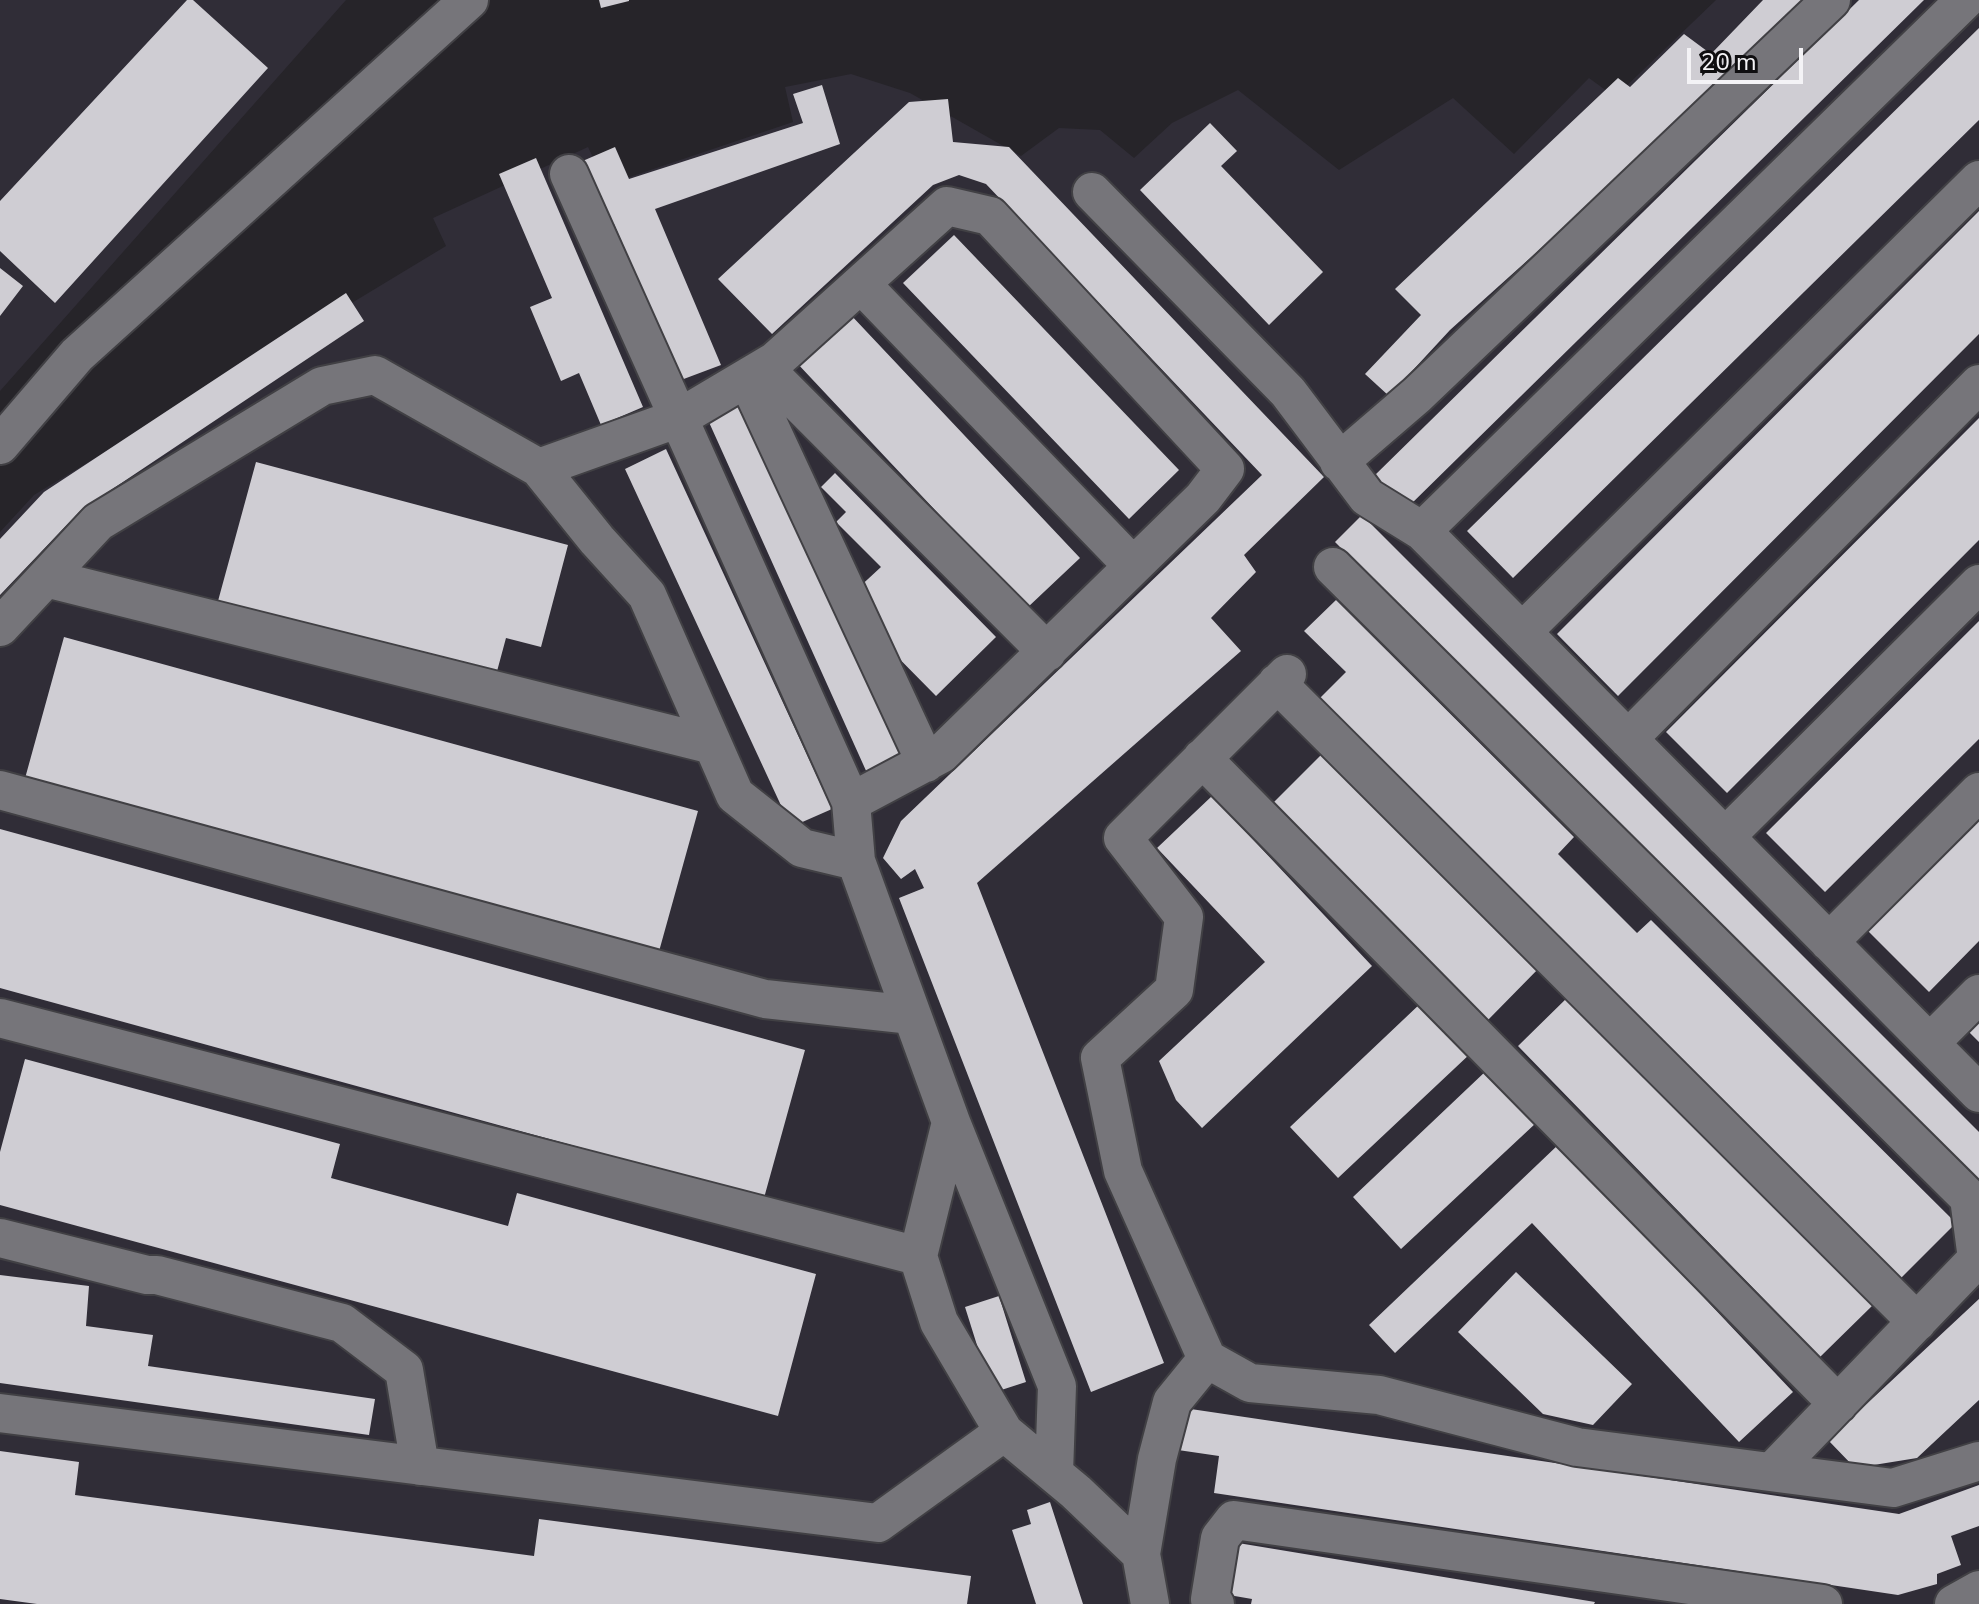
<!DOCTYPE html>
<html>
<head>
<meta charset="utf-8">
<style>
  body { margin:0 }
  #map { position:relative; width:1979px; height:1604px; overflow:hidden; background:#262429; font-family:"Nunito Sans",sans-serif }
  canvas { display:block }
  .scale { position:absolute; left:1687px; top:48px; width:116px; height:36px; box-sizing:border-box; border:4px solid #f4f3f6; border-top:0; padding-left:10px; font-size:24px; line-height:28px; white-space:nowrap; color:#f4f3f6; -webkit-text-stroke:6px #0f0e10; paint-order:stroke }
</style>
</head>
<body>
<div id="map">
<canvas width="1979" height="1604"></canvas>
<div class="scale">20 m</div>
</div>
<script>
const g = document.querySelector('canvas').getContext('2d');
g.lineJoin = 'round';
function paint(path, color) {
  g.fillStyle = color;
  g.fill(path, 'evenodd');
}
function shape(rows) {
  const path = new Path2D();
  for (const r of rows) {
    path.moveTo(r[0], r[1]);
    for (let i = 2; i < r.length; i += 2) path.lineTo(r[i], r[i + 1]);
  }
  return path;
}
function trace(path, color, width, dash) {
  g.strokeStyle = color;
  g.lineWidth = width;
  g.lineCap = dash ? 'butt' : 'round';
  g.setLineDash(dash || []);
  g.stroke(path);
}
paint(shape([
  [0,0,346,0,0,391],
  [1716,0,1979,0,1979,1604,0,1604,0,532,34,495,446,246,433,218,588,147,606,185,793,122,785,87,851,74,910,93,1021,156,1059,128,1100,130,1134,158,1172,123,1238,90,1339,170,1453,98,1514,154,1589,78,1615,97]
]), '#302d37');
paint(shape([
  [187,0,193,0,268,68,55,303,0,251,0,201],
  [599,0,629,0,629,1,601,8],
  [1763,0,1808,0,1736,73,1450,330,1389,396,1365,374,1421,315,1395,289,1618,78,1630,87,1684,34,1711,54],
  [1859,0,1924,0,1406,509,1373,477],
  [1979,28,1979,120,1513,578,1467,531],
  [822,85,840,144,655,209,721,365,681,380,614,224,606,228,578,163,615,147,629,179,803,123,793,94],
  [948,99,953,142,1009,147,1324,477,1244,555,1256,572,1211,618,1241,651,977,883,1164,1363,1091,1392,899,898,924,888,915,869,901,879,883,858,901,821,1262,475,986,184,959,175,933,185,772,334,718,279,909,102],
  [1210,123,1237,151,1221,166,1323,272,1269,325,1140,190],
  [536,158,643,407,601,425,579,373,561,381,530,307,552,298,499,174],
  [1979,211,1979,334,1618,696,1557,634],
  [954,235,1179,470,1129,519,903,283],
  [0,268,23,286,0,316],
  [346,293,364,321,81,510,0,595,0,539,44,492],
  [849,313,1080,558,1027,608,796,362],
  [747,402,911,767,872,784,708,420],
  [1979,418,1979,540,1727,793,1666,732],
  [666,449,832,809,791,827,625,469],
  [256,462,568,545,541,647,506,638,496,675,218,601],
  [835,473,996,637,936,696,868,627,880,616,855,591,881,567,836,522,846,512,821,487],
  [1362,515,1979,1132,1979,1186,1335,542],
  [1336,600,1574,837,1558,854,1637,933,1651,920,1956,1223,1898,1281,1317,701,1346,672,1304,631],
  [1979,621,1979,739,1825,892,1766,833],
  [64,637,698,811,658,955,24,782],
  [1327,749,1542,965,1487,1021,1271,805],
  [1212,796,1372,966,1202,1128,1176,1100,1159,1061,1265,962,1157,848],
  [1979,816,1979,941,1929,992,1866,929],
  [0,829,805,1050,764,1198,0,988],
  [1571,994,1873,1305,1820,1357,1518,1046],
  [1422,1002,1471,1053,1338,1178,1290,1127],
  [1979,1017,1979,1042,1967,1030],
  [25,1059,340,1144,331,1178,508,1226,517,1193,816,1274,778,1416,0,1205,0,1152],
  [1487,1070,1536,1123,1401,1249,1353,1197],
  [1559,1144,1793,1392,1739,1442,1532,1223,1395,1353,1369,1325],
  [1516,1272,1632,1384,1593,1425,1543,1414,1458,1332],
  [0,1275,89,1286,86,1326,153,1335,148,1366,375,1399,369,1435,0,1383],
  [999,1296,1026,1382,992,1393,965,1307],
  [1979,1299,1979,1400,1917,1458,1855,1468,1828,1440],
  [1184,1408,1899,1514,1979,1485,1979,1526,1951,1536,1961,1565,1937,1574,1937,1584,1898,1595,1214,1493,1219,1456,1178,1450],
  [0,1451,79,1462,75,1495,534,1556,539,1519,971,1576,967,1604,37,1604,0,1599],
  [1050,1502,1083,1604,1036,1604,1012,1530,1031,1524,1027,1510],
  [1232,1542,1595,1602,1594,1604,1251,1604,1252,1599,1223,1594]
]), '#cfcdd3');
const minor = shape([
  [569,174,851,802,856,861,951,1122,918,1256,939,1322,1004,1432,1076,1492,1141,1554],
  [1092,192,1288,392,1367,497,1422,531,1979,1093],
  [861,284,1133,566],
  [764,368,1047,652],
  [747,378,926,763],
  [0,445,77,355,469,0],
  [1339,462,1417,395,1831,0],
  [539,468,679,418,775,361,947,206,990,216,1225,469,1203,498,941,754,851,802],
  [1422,531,1965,0],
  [1333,567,1969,1198,1977,1259,1772,1472],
  [46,578,713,745],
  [0,627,98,522,322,386,375,375,539,468,597,540,647,595,735,795,802,848,856,861],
  [1522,632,1979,180],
  [1287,674,1123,838,1184,917,1174,990,1100,1058,1123,1171,1207,1359,1250,1383,1379,1395,1577,1447,1893,1488,1979,1461],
  [1277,683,1917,1322],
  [1628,739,1979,384],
  [1202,758,1838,1404],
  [0,790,765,999,912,1015],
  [1725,837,1979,584],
  [1829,942,1979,792],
  [0,1018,918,1256],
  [1930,1043,1979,994],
  [951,1122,1057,1386,1054,1473],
  [0,1238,147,1275,157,1275,342,1323,404,1370,420,1466],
  [0,1413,878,1523,1004,1432],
  [1150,1604,1141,1554,1157,1459,1172,1402,1207,1359],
  [1215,1604,1210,1599,1220,1538,1234,1520,1823,1604],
  [1954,1604,1979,1590]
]);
trace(minor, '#414044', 42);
trace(minor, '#76757a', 38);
</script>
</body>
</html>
